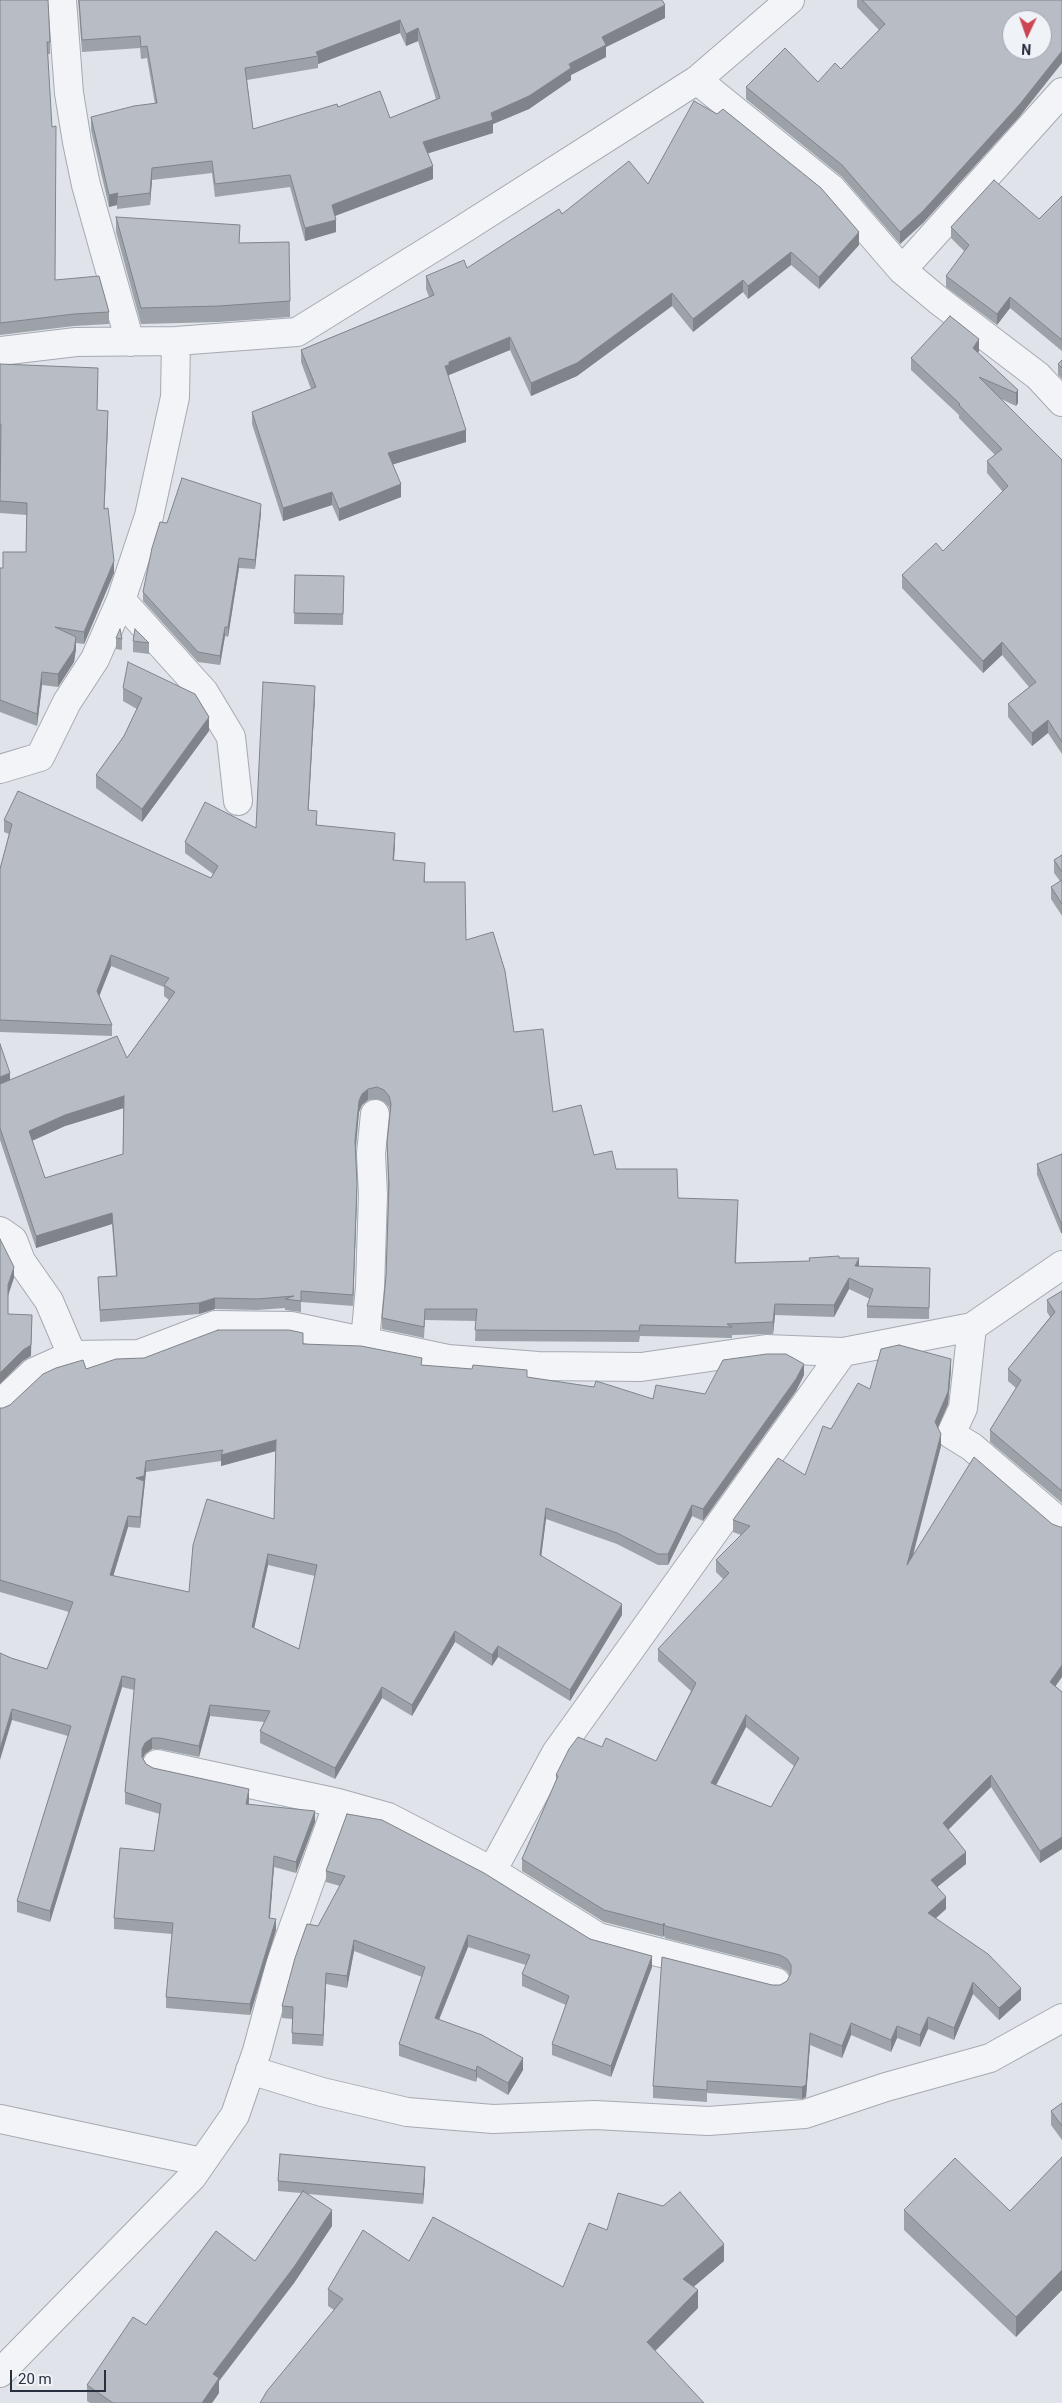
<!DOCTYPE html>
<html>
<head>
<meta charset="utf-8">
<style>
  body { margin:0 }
  #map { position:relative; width:1062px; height:2403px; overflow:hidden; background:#e0e3e9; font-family:Roboto,sans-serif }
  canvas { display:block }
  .north { position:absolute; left:1002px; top:10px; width:50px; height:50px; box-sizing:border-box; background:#eff2f6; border:1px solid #9fa4ad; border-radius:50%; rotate:183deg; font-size:14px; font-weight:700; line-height:20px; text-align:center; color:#283040 }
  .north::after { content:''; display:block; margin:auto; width:18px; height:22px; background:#cd4554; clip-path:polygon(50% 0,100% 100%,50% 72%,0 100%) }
  .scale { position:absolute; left:10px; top:2370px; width:96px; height:22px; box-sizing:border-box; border:2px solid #283040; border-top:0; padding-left:6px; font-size:15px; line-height:18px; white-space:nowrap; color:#283040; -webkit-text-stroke:4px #eff2f6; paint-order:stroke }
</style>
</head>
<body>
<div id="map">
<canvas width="1062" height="2403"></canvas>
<div class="north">N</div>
<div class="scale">20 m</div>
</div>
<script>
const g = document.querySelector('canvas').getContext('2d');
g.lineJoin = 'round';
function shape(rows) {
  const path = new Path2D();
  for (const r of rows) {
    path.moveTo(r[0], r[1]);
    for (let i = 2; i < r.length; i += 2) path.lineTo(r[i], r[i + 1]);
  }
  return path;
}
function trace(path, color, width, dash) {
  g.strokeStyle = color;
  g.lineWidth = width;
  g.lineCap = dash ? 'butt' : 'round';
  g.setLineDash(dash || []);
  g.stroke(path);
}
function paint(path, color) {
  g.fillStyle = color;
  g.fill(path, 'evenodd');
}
const minor = shape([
  [62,0,69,93,77,142,86,185,130,342],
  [697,80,832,189,902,270,938,300,1038,376,1062,402],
  [902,270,1062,92],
  [0,351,76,342,176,341,297,332,457,233,697,80,790,0],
  [121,600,204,692,231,737,238,801],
  [0,769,40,757,67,702,95,659,121,600,149,516,175,397,176,341],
  [0,1231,13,1240,21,1261,49,1301,72,1355],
  [972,1327,963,1408,951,1434,972,1447,1062,1524],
  [365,1341,370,1287,373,1195,371,1154,375,1114],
  [0,1404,34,1372,72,1355,139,1354,215,1325,291,1326,448,1359,538,1366,641,1367,766,1349,843,1352,972,1327,1062,1265],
  [157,1764,338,1803,388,1817,492,1871,598,1937,776,1982],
  [492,1871,556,1753,843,1352],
  [250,2070,322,2092,407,2112,493,2119,595,2115,708,2121,805,2114,886,2087,990,2058,1062,2018],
  [0,2119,202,2162],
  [0,2373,192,2177,235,2115,257,2051,280,1965,338,1803]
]);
trace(minor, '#a5aab3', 30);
trace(minor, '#f2f4f7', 28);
paint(shape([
  [0,0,50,42,50,54,48,54,55,280,109,312,109,324,74,326,0,335],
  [78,0,662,0,665,18,606,47,606,57,571,75,571,80,529,109,493,124,493,133,428,153,433,179,335,216,336,232,305,241,290,187,215,197,212,173,152,180,150,205,117,209,117,205,109,207,91,130,91,117,155,104,147,58,141,59,140,48,82,52],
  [400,33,406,46,418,41,436,99,390,118,338,107,253,129,247,80,318,68,318,64],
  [857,0,1062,0,1020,116,923,223,900,244,842,177,746,99,746,87,818,82,841,69,879,30,857,7],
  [648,184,859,245,819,289,791,265,748,299,743,292,693,332,672,306,577,376,531,396,510,350,449,375,449,378,466,442,393,464,401,497,339,521,332,505,283,521,252,424,252,412,311,389,301,362,301,350,429,297,426,289,426,276,467,268,562,214],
  [1062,196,1062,351,1010,308,997,325,946,287,946,276,965,252,951,238,951,227,1039,219],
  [116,217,290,301,290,317,219,322,141,324,116,232],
  [979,351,978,353,1018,390,1018,403,1016,406,1001,399,1062,460,1062,754,1048,733,1032,746,1008,717,1008,704,1029,687,1002,655,983,673,902,588,902,575,943,551,1003,492,987,473,987,461,995,455,959,418,959,415,911,370,911,358],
  [1062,360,1062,379,1058,375,1058,364],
  [0,364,98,380,97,410,108,423,104,509,114,573,84,644,76,643,74,662,58,687,42,685,37,726,0,712,0,568,3,568,26,552,27,515,0,513],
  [261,513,255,569,239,568,228,637,225,636,220,665,198,662,143,601,143,592,167,523],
  [295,575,344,576,343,625,294,624],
  [116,638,122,639,122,650,116,649],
  [133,641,149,643,149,654,133,652],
  [123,688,209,731,142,822,96,788,96,775,124,736,137,709,123,701],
  [315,697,308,810,317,822,317,826,395,844,394,860,425,874,425,882,466,940,514,1032,553,1112,594,1155,616,1169,678,1198,738,1211,736,1263,809,1261,839,1258,859,1266,930,1268,929,1319,867,1318,867,1306,870,1299,849,1289,834,1317,775,1315,773,1334,732,1335,732,1338,640,1336,639,1342,475,1341,476,1321,425,1320,424,1338,382,1329,382,1318,386,1276,388,1191,387,1143,390,1112,389,1107,384,1102,377,1099,368,1100,362,1105,359,1112,356,1149,357,1195,353,1306,301,1302,301,1312,285,1310,285,1308,257,1310,215,1309,199,1314,100,1322,98,1277,116,1276,112,1224,36,1248,0,1140,0,1044,10,1080,127,1058,169,1000,164,996,164,987,111,966,99,996,112,1025,112,1036,0,1032,0,869,9,834,4,832,4,820,211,878,213,874,185,853,185,842,256,828],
  [123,1108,123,1154,45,1178,32,1141,65,1126],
  [1062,855,1062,916,1051,899,1051,887,1060,881,1054,873,1054,860],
  [1062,1154,1062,1233,1061,1233,1037,1175,1037,1164],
  [1062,1291,1062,1503,990,1442,990,1430,1016,1388,1008,1381,1008,1369,1050,1317,1047,1312,1047,1300],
  [303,1344,422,1365,527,1377,653,1399,705,1394,804,1375,796,1391,703,1521,692,1516,668,1565,658,1565,617,1544,546,1519,541,1556,622,1615,570,1701,498,1657,492,1666,455,1642,412,1716,382,1698,335,1779,260,1743,260,1731,264,1722,210,1716,199,1757,160,1749,152,1749,145,1754,143,1758,146,1764,153,1768,249,1800,249,1804,315,1822,296,1873,274,1867,270,1918,276,1930,250,2015,166,2008,166,1997,172,1934,114,1929,114,1918,154,1851,160,1814,125,1804,125,1792,134,1690,122,1687,50,1922,17,1912,17,1901,68,1736,12,1720,11,1658,47,1669,69,1612,0,1592,0,1408,3,1408,86,1369,144,1358],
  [276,1451,274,1519,189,1592,113,1576,128,1527,140,1528,146,1472,221,1461,221,1466],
  [268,1565,315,1576,299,1649,254,1628],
  [951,1371,948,1404,938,1428,941,1446,913,1556,1062,1692,1062,1849,1040,1863,991,1787,948,1830,966,1864,937,1887,946,1909,935,1919,1021,2000,999,2020,973,1994,954,2040,928,2029,920,2047,897,2038,891,2052,851,2035,842,2058,810,2045,806,2097,802,2099,707,2093,707,2102,653,2098,653,2086,772,1985,780,1985,787,1981,790,1976,787,1971,780,1967,665,1938,664,1935,663,1937,604,1922,522,1871,522,1859,556,1782,556,1775,602,1747,656,1761,691,1691,658,1661,658,1649,724,1580,716,1572,716,1560,741,1535,733,1532,733,1520,805,1475,831,1429,870,1389],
  [746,1727,794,1766,771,1807,716,1785],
  [326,1871,590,1939,652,1967,611,2077,552,2055,552,2044,566,2005,522,1986,522,1974,526,1965,468,1947,439,2020,523,2070,508,2095,477,2077,476,2082,399,2056,399,2044,422,1977,354,1951,347,1988,326,1984,323,2046,292,2044,292,2019,282,2018,282,2006,318,1926,340,1886,326,1882],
  [1062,2103,1062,2140,1051,2125,1051,2111],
  [1062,2157,1062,2290,1016,2337,904,2230,904,2210,1010,2211],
  [425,2178,423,2204,308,2194,332,2226,294,2283,219,2381,219,2393,212,2403,90,2403,87,2401,87,2385,146,2325,255,2261,301,2193,278,2191,278,2181],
  [607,2230,724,2261,693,2287,698,2308,655,2351,334,2310,328,2306,328,2289,409,2261,563,2287]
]), '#9da2a9');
paint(shape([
  [665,5,665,18,606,47,606,57,571,75,571,80,529,109,493,124,493,133,423,155,423,142,491,113,569,64,602,37],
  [400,20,400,33,318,64,318,56,316,52],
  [418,28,418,41,406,46,406,34],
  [1062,51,1062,63,1020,116,923,223,900,244,900,232],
  [433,166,433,179,332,217,332,205],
  [152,168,152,180,150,205,150,193],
  [118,193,117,205,109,207,109,195],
  [336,220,336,232,305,241,305,228],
  [859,232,859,245,819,289,819,277],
  [791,252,791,265,748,299,748,286],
  [743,280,743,292,693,332,693,319],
  [672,293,672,306,577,376,531,396,531,383],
  [1010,297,1010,308,997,325,997,314],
  [510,337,510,350,449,375,449,378,445,366,449,362],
  [979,339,979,351,973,360,973,348],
  [1018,390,1018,403,1016,406,1016,393],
  [108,411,108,423,104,521,104,509],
  [466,430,466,442,388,466,388,453],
  [401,484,401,497,339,521,339,509],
  [332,492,332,505,283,521,283,508],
  [261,504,261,513,255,569,255,560],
  [239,558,239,568,228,637,228,627],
  [114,561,114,573,84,644,84,632],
  [225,627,225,636,220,665,220,656],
  [76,637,76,650,74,662,58,687,58,674],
  [1002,642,1002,655,983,673,983,661],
  [42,672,42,685,37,726,37,714],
  [315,686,315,697,308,821,308,810],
  [209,717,209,731,142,822,142,809],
  [1048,720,1048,733,1032,746,1032,733],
  [395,833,395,844,393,871,393,860],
  [111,955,111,966,97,1002,97,991],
  [10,1073,10,1083,0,1086,0,1077],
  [368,1089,368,1100,362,1105,359,1112,355,1152,355,1141,359,1101,362,1094],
  [124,1096,124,1108,65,1126,29,1142,29,1131,65,1115],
  [357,1184,357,1195,353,1306,353,1295],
  [112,1213,112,1224,36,1248,36,1236],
  [1062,1222,1062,1233,1061,1233,1061,1223],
  [859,1258,859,1269,855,1266],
  [14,1267,14,1278,8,1296,8,1285],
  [849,1278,849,1289,834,1317,834,1305],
  [215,1298,215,1309,199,1314,199,1303],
  [775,1304,775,1315,773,1334,773,1322],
  [32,1315,31,1356,23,1361,0,1384,0,1373],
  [951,1359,951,1371,948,1404,935,1434,935,1422],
  [804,1364,804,1375,796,1391,703,1521,703,1509],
  [941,1434,941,1446,907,1577,907,1565],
  [276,1440,276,1451,221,1466,221,1455],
  [146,1461,146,1472,140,1528,140,1517,136,1478],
  [692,1505,692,1516,668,1565,668,1554],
  [546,1508,546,1519,540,1566,540,1555],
  [128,1516,128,1527,110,1587,110,1575],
  [268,1554,268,1565,252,1638,252,1627],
  [622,1604,622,1615,570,1701,570,1690],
  [455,1631,455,1642,412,1716,412,1705],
  [498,1646,498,1657,492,1666,492,1655],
  [1062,1665,1062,1677,1050,1694,1050,1682],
  [122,1676,122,1687,50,1922,50,1911],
  [382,1687,382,1698,335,1779,335,1768],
  [210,1705,210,1716,199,1757,199,1746],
  [12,1709,12,1720,0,1760,0,1749],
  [746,1715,746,1727,711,1795,711,1783],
  [152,1738,152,1749,145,1754,142,1760,142,1749,145,1743],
  [991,1775,991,1787,943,1835,943,1823],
  [249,1789,249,1800,246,1815,246,1804],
  [315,1811,315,1822,296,1873,296,1862],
  [1062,1837,1062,1849,1040,1863,1040,1851],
  [966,1852,966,1864,931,1892,931,1880],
  [274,1856,274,1867,269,1929,269,1918],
  [946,1897,946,1909,928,1925,928,1913],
  [276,1919,276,1930,250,2015,250,2004],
  [664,1923,664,1935,663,1937,663,1925],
  [468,1935,468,1947,435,2029,435,2018],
  [354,1940,354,1951,347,1988,347,1976],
  [652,1956,652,1967,611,2077,611,2066],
  [326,1973,326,1984,323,2046,323,2035],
  [973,1982,973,1994,954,2040,954,2028],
  [1021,1988,1021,2000,999,2020,999,2008],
  [928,2017,928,2029,920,2047,920,2035],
  [851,2023,851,2035,842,2058,842,2046],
  [897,2026,897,2038,891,2052,891,2040],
  [810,2033,810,2045,806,2097,802,2099,802,2087],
  [523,2058,523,2070,508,2095,508,2083],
  [477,2066,477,2077,476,2082,476,2071],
  [425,2167,425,2178,423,2204,423,2194],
  [332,2210,332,2226,294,2283,219,2381,219,2393,212,2403,202,2403,213,2374],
  [724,2244,724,2261,683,2296,683,2279],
  [1062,2270,1062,2290,1016,2337,1016,2317],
  [698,2290,698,2308,647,2359,647,2342]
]), '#80848a');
const building = shape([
  [0,0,48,0,50,42,47,42,52,127,56,126,55,280,99,276,109,312,74,314,0,323,0,0],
  [79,0,662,0,665,5,602,37,606,45,569,64,571,68,529,96,491,113,493,120,423,142,433,166,332,205,336,220,305,228,290,175,215,184,212,161,152,168,150,193,117,197,118,193,109,195,91,117,134,106,157,103,147,46,141,47,140,36,82,40,79,0],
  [400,20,406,34,418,28,440,98,390,118,380,91,338,107,337,104,253,129,245,68,318,56,316,52,400,20],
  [862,0,1062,0,1062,51,1020,104,923,211,900,232,842,165,746,87,785,48,818,82,835,63,841,69,885,24,862,0],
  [1012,20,1042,20,1042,50,1012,50,1012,20],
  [694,101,717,114,723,109,821,188,859,232,819,277,791,252,748,286,743,280,693,319,672,293,577,363,531,383,510,337,449,362,449,365,445,366,466,430,388,453,401,484,339,509,332,492,283,508,252,412,316,387,301,350,434,295,426,276,464,260,467,268,559,209,562,214,629,161,648,184,694,101],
  [994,180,1039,219,1062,196,1062,340,1010,297,997,314,946,276,969,245,951,227,994,180],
  [116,217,240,225,239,243,289,242,290,301,219,306,141,308,116,217],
  [950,316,979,339,973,348,1018,390,1016,393,979,377,1062,460,1062,742,1048,720,1032,733,1008,704,1036,682,1002,642,983,661,902,575,936,543,943,551,1008,486,987,461,1002,449,959,405,960,404,911,358,950,316],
  [1062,360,1062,368,1058,364,1062,360],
  [0,364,98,368,97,410,108,411,104,509,108,508,114,561,84,632,55,627,76,637,74,650,58,674,42,672,37,714,0,700,0,568,3,568,3,552,26,552,27,503,0,501,1,424,0,424,0,364],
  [182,478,261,504,255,560,239,558,228,627,225,627,220,656,198,652,143,592,152,548,160,522,167,523,182,478],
  [295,575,344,576,343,614,294,613,295,575],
  [120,629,122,639,116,638,120,629],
  [135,629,149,643,133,641,135,629],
  [128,662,195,694,209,717,142,809,96,775,124,736,142,698,123,688,128,662],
  [263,682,315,686,308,810,317,811,316,825,395,833,393,860,425,863,424,882,465,882,466,940,493,932,505,971,514,1032,543,1029,553,1112,581,1105,594,1155,612,1151,616,1169,677,1169,678,1198,738,1200,735,1263,810,1261,809,1258,839,1256,839,1258,859,1258,855,1266,930,1268,929,1308,867,1306,873,1289,849,1278,834,1305,775,1304,773,1322,727,1324,732,1327,640,1325,639,1331,475,1330,477,1309,425,1309,424,1327,382,1318,386,1276,389,1184,387,1143,391,1104,389,1096,384,1090,377,1087,368,1089,362,1094,359,1101,355,1141,357,1184,353,1295,301,1291,301,1301,285,1299,294,1296,257,1299,215,1298,199,1303,100,1310,98,1277,117,1276,112,1213,36,1236,0,1128,0,1084,117,1036,127,1058,175,992,164,985,169,978,111,955,97,991,112,1025,0,1020,0,869,12,824,4,820,18,791,211,878,218,866,185,842,205,802,256,828,263,682],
  [124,1096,123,1154,45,1178,29,1131,65,1115,124,1096],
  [1062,855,1062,872,1054,860,1062,855],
  [1062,880,1062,904,1051,887,1062,880],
  [0,1044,10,1073,0,1077,0,1044],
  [1062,1154,1062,1222,1061,1223,1037,1164,1062,1154],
  [0,1239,14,1267,8,1285,8,1314,32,1315,31,1345,23,1350,0,1373,0,1239],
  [1062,1291,1062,1491,990,1430,1021,1380,1008,1369,1055,1312,1047,1300,1062,1291],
  [218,1330,289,1330,303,1333,303,1344,361,1346,422,1358,421,1365,472,1369,473,1365,527,1370,527,1377,594,1387,596,1381,653,1399,656,1385,705,1394,723,1360,767,1354,786,1354,804,1364,796,1379,703,1509,692,1505,668,1554,658,1554,617,1533,546,1508,540,1555,622,1604,570,1690,498,1646,492,1655,455,1631,412,1705,382,1687,335,1768,260,1731,270,1711,210,1705,199,1746,160,1738,152,1738,145,1743,142,1749,142,1757,146,1764,153,1768,249,1789,246,1804,315,1811,296,1862,274,1856,269,1918,276,1919,250,2004,166,1997,173,1923,114,1918,120,1848,154,1851,161,1804,125,1792,135,1679,122,1676,50,1911,17,1901,71,1726,12,1709,0,1749,0,1653,11,1658,47,1669,73,1602,0,1580,0,1408,3,1408,10,1405,43,1374,56,1368,83,1360,86,1369,116,1359,144,1358,218,1330],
  [276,1440,274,1519,207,1499,193,1545,189,1592,110,1575,128,1516,140,1517,144,1481,136,1478,144,1476,146,1461,223,1450,221,1455,276,1440],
  [268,1554,317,1565,299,1649,252,1627,268,1554],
  [899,1345,951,1359,948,1392,935,1422,941,1434,907,1565,974,1457,1052,1524,1060,1527,1062,1527,1062,1665,1050,1682,1062,1692,1062,1837,1040,1851,991,1775,943,1823,966,1852,931,1880,946,1897,928,1913,988,1954,1021,1988,999,2008,973,1982,954,2028,928,2017,920,2035,897,2026,891,2040,851,2023,842,2046,810,2033,806,2085,802,2087,707,2081,707,2090,653,2086,662,1957,772,1985,780,1985,787,1981,791,1973,791,1965,787,1959,780,1955,665,1926,664,1923,663,1925,604,1910,522,1859,558,1776,556,1775,569,1749,578,1737,602,1747,606,1738,656,1761,696,1683,658,1649,729,1573,716,1560,750,1526,733,1520,778,1458,805,1475,823,1426,831,1429,858,1383,870,1389,881,1349,899,1345],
  [746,1715,799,1758,771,1807,711,1783,746,1715],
  [347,1814,382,1820,484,1873,590,1939,652,1956,611,2066,552,2044,569,1996,522,1974,530,1955,468,1935,435,2018,482,2035,523,2058,508,2083,477,2066,476,2071,399,2044,425,1967,354,1940,347,1976,326,1973,323,2035,292,2033,293,2007,282,2006,295,1958,307,1924,318,1926,345,1876,326,1871,347,1814],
  [1062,2103,1062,2126,1051,2111,1062,2103],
  [280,2154,425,2167,423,2194,278,2181,280,2154],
  [1062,2157,1062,2270,1016,2317,904,2210,955,2158,1010,2211,1062,2157],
  [303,2191,332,2210,294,2267,213,2374,219,2378,202,2403,113,2403,87,2385,133,2317,146,2325,216,2231,255,2261,303,2191],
  [680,2192,724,2244,683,2279,698,2290,647,2342,704,2403,260,2403,267,2391,343,2299,328,2289,363,2230,409,2261,433,2217,563,2287,589,2223,607,2230,618,2193,663,2206,680,2192]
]);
paint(building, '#b7bcc5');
trace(building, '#80848a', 1);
</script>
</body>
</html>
